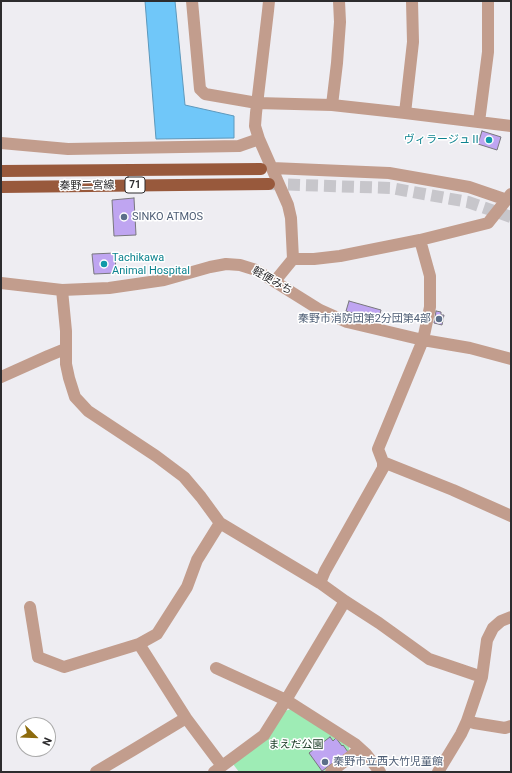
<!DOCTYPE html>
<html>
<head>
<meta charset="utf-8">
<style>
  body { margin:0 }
  #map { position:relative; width:512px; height:773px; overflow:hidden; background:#eeedf2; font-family:Roboto,sans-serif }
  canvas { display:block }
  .frame { position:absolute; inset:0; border:2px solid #2d2c2e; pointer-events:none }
  .north { position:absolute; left:16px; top:717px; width:40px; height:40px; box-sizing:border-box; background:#fff; border:1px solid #ababab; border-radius:50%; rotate:113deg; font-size:11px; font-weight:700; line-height:16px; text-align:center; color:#2d2c2e }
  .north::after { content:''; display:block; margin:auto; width:14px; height:18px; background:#8d6b0d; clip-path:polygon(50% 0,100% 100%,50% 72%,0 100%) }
</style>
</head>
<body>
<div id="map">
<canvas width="512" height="773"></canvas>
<div class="frame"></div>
<div class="north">N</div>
</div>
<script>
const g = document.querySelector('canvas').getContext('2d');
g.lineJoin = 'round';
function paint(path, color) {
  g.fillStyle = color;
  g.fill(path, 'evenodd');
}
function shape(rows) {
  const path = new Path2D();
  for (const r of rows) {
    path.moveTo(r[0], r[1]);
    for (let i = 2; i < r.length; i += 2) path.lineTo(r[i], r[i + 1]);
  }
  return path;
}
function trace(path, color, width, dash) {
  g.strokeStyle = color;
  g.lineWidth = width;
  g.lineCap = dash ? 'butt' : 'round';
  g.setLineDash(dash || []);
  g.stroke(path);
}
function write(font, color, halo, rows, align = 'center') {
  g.font = font + ' Roboto,"Noto Sans JP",sans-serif';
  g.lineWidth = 3;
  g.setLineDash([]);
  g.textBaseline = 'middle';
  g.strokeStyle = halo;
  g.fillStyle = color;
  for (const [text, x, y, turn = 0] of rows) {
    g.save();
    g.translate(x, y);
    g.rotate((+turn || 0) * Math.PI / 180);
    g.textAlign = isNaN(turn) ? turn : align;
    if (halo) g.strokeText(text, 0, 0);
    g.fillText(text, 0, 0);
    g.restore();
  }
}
paint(shape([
  [291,709,349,745,349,753,323,772,239,772,233,764,285,711]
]), '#9eecb5');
const water = shape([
  [145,1,175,1,185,105,234,116,234,138,156,139,145,1]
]);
paint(water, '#70c7f9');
trace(water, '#5c98bc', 1);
const building = shape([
  [482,131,501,137,497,150,478,144,482,131],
  [134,198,136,235,114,236,112,200,134,198],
  [115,253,116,273,94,274,92,254,115,253],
  [349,301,381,310,378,321,346,311,349,301],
  [436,311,441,312,441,315,444,315,442,325,434,323,436,311],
  [330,737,333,741,336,738,342,746,343,745,348,752,322,771,309,753,330,737]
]);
paint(building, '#bfa5f1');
trace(building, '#78777c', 1);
trace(shape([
  [270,184,391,188,468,202,511,217]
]), '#c7c6cb', 12, [12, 6]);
trace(shape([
  [192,1,200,89,205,94,257,103,332,105,405,113,511,126],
  [269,1,268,11,256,113,255,126,259,139,288,205,291,218,293,259,275,281],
  [332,105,337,63,340,22,339,1],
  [405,113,413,42,412,1],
  [479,122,488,52,488,1],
  [1,143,68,149,239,146,259,139],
  [272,168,389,173,469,187,507,200],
  [293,259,314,259,340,256,420,240,488,223,511,194],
  [1,283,62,290,109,288,164,280,210,267,226,264,240,265,256,270,320,310,347,322,423,340,470,348,511,359],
  [62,290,66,331,66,364,69,378,75,397,88,411,156,456,184,477,201,497,220,523,320,583,345,601,379,623,429,659,482,677],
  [1,377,48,356,65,349],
  [383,462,453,490,511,516],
  [320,583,325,571,383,468,383,462,378,449,423,340,430,307,430,276,420,240],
  [30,607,38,657,64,667,139,644,157,634,187,587,197,560,220,523],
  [139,644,186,718,222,766],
  [216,668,286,700,355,744,366,754,380,772],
  [467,721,474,723,505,728,511,726],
  [96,772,133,750,186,718],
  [214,772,264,735,286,700,345,601],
  [331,772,360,749],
  [438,772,461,734,467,721,482,677,487,640,493,628,501,621,511,617]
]), '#c29d8d', 12);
trace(shape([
  [1,171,261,169],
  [1,187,269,184]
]), '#98593c', 12);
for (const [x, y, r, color] of [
  [489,140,4,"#0f9aa8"],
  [124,217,4,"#5c6f8a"],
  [104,264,4,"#0f9aa8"],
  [439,319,4,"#5c6f8a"],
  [325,762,4,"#5c6f8a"]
]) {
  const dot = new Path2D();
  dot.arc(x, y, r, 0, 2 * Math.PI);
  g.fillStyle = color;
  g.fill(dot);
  trace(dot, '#fff', 1.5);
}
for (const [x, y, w] of [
  [135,185,20]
]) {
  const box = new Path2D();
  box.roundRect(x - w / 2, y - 8, w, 16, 3);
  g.fillStyle = '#fff';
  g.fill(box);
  trace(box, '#2d2c2e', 1);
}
write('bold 10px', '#2d2c2e', null, [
  ["71",135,185]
]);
write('11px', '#0d838f', '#fff', [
  ["ヴィラージュⅡ",481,140],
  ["Tachikawa",112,258,"left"],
  ["Animal Hospital",112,271,"left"]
], 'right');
write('11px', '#2d2c2e', '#fff', [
  ["秦野二宮線",87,186,-1],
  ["軽便みち",272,281,30]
]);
write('11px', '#4e5e75', '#fff', [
  ["SINKO ATMOS",132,217],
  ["秦野市消防団第2分団第4部",431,319,"right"],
  ["秦野市立西大竹児童館",333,762]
], 'left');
write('11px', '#163721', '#fff', [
  ["まえだ公園",296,745]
]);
</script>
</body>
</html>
